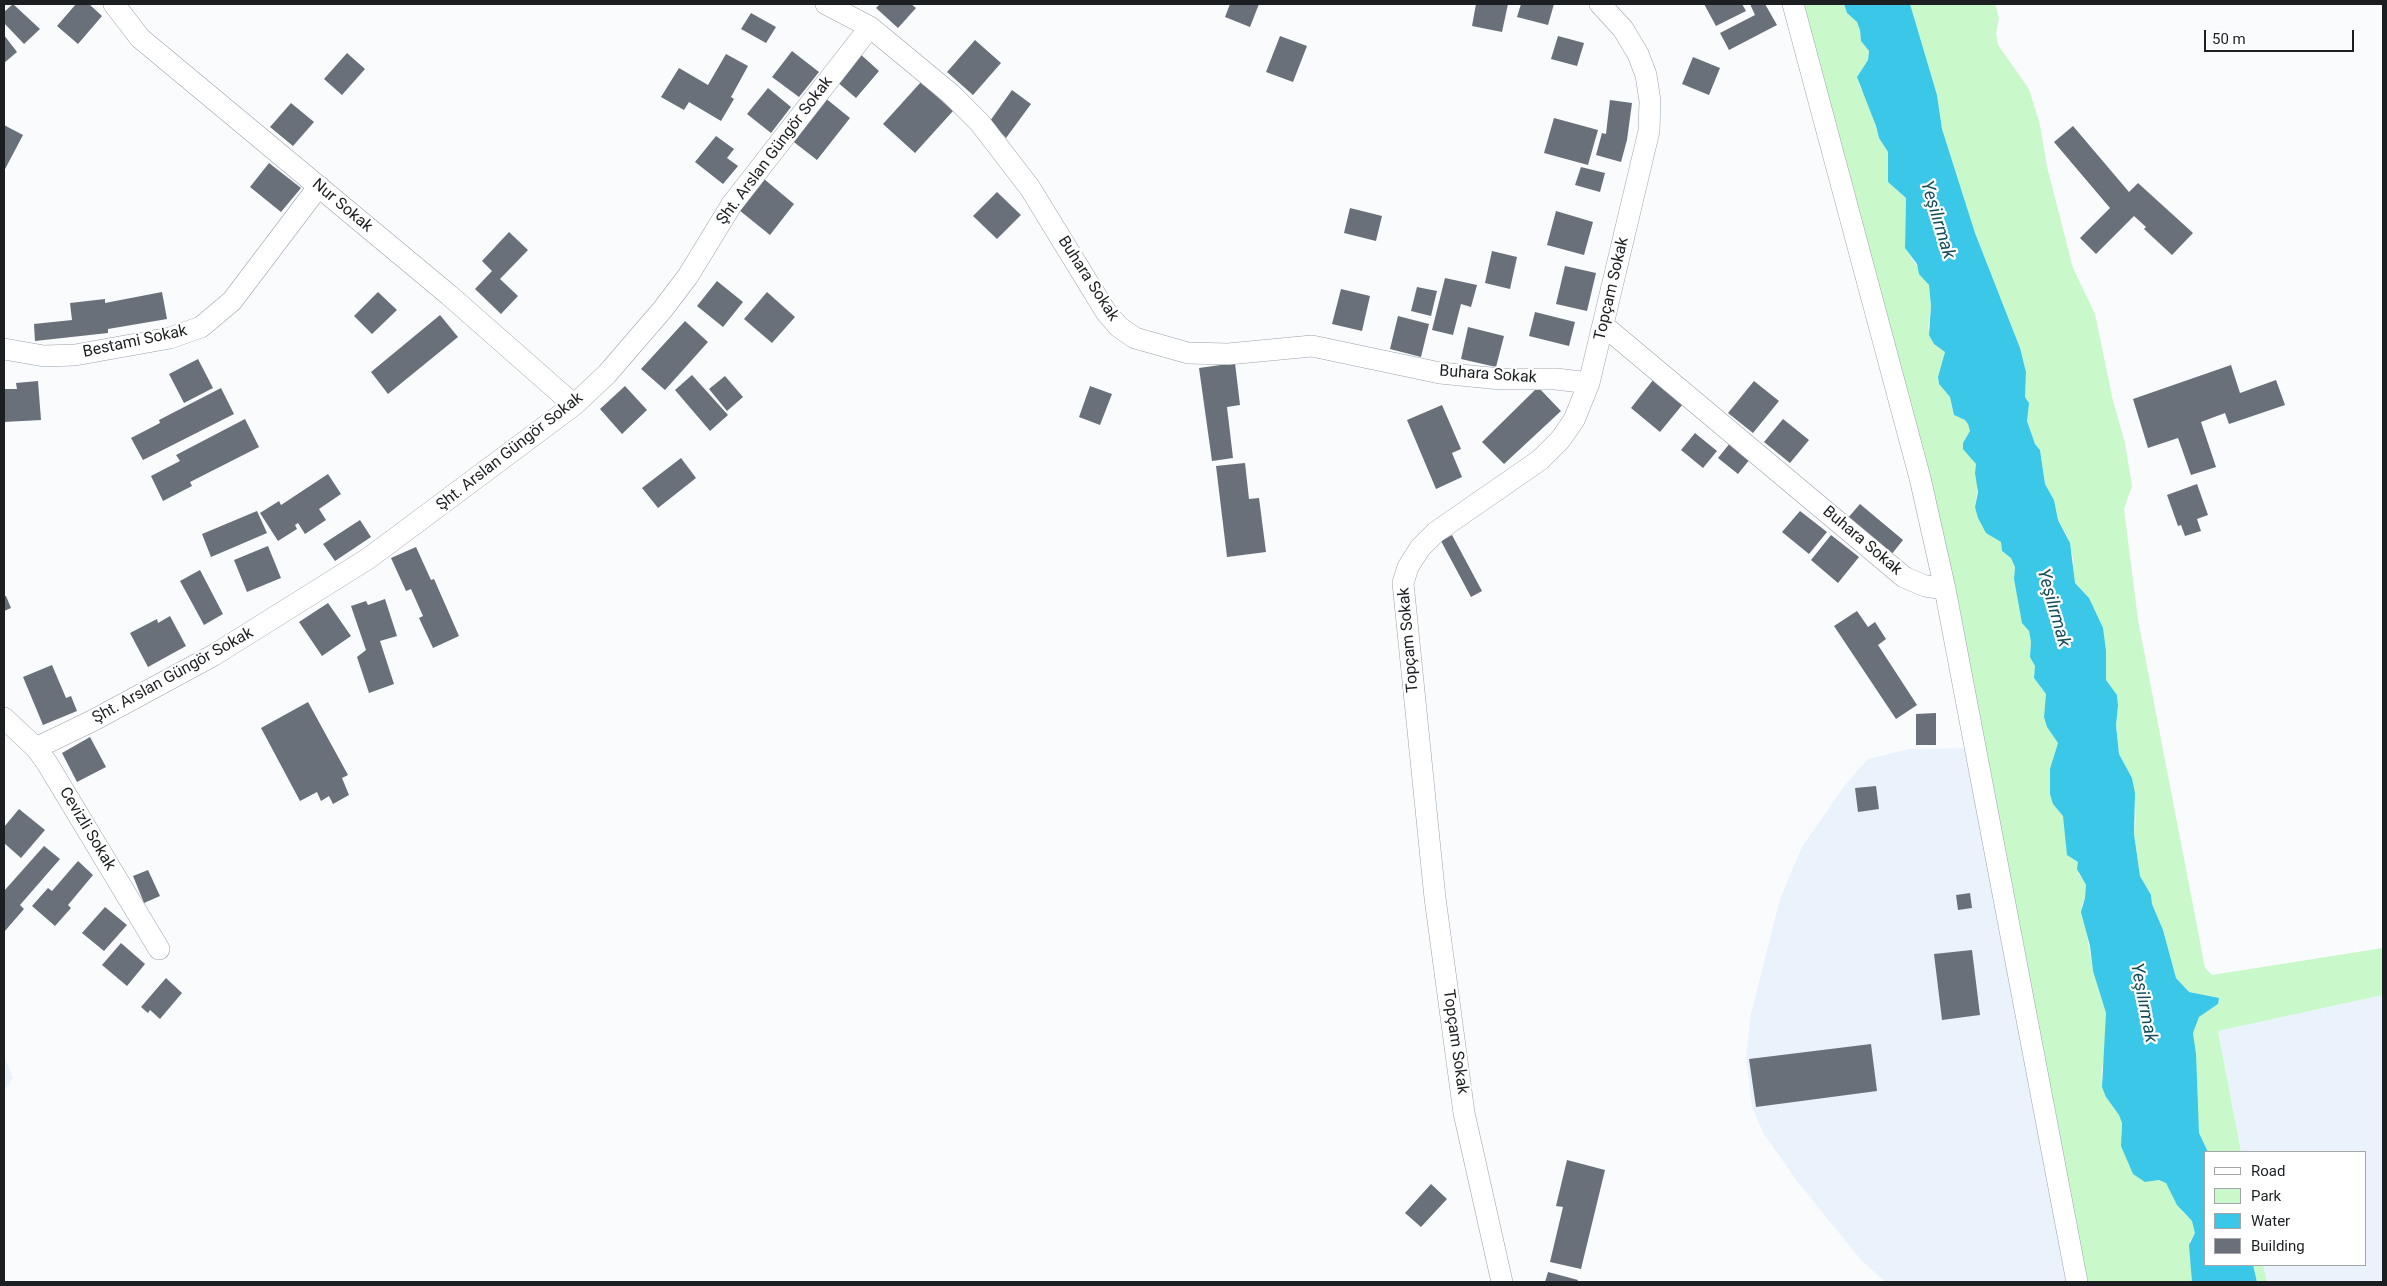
<!DOCTYPE html>
<html>
<head>
<meta charset="utf-8">
<style>
  body { margin:0 }
  #map { position:relative; width:2387px; height:1286px; overflow:hidden; background:#f9fbfd; font-family:Roboto,sans-serif }
  canvas { display:block }
  .frame { position:absolute; inset:0; border:5px solid #1c1f22; pointer-events:none }
  .legend { position:absolute; left:2204px; top:1151px; width:162px; height:115px; box-sizing:border-box; background:#fff; border:1px solid #a4a5a7; margin:0; padding:6px 9px; list-style:none; font-size:15px; color:#1c1f22 }
  .legend li { display:flex; align-items:center; gap:10px; height:25px }
  .legend b { width:25px; border:1px solid #a4a5a7 }
  .scale { position:absolute; left:2204px; top:30px; width:150px; height:22px; box-sizing:border-box; border:2px solid #1c1f22; border-top:0; padding-left:6px; font-size:15px; line-height:18px; white-space:nowrap; color:#1c1f22; -webkit-text-stroke:4px #fff; paint-order:stroke }
</style>
</head>
<body>
<div id="map">
<canvas width="2387" height="1286"></canvas>
<div class="frame"></div>
<ul class="legend">
<li><b style="height:6px;background:#fff"></b>Road</li>
<li><b style="height:14px;background:#c9f8ca"></b>Park</li>
<li><b style="height:14px;background:#3ac7e8"></b>Water</li>
<li><b style="height:14px;background:#697079"></b>Building</li>
</ul>
<div class="scale">50 m</div>
</div>
<script>
const g = document.querySelector('canvas').getContext('2d');
g.lineJoin = 'round';
function paint(path, color) {
  g.fillStyle = color;
  g.fill(path, 'evenodd');
}
function shape(rows) {
  const path = new Path2D();
  for (const r of rows) {
    path.moveTo(r[0], r[1]);
    for (let i = 2; i < r.length; i += 2) path.lineTo(r[i], r[i + 1]);
  }
  return path;
}
function trace(path, color, width, dash) {
  g.strokeStyle = color;
  g.lineWidth = width;
  g.lineCap = dash ? 'butt' : 'round';
  g.setLineDash(dash || []);
  g.stroke(path);
}
function write(font, color, halo, rows, align = 'center') {
  g.font = font + ' Roboto,sans-serif';
  g.lineWidth = 4.5;
  g.setLineDash([]);
  g.textBaseline = 'middle';
  g.strokeStyle = halo;
  g.fillStyle = color;
  for (const [text, x, y, turn = 0] of rows) {
    g.save();
    g.translate(x, y);
    g.rotate((+turn || 0) * Math.PI / 180);
    g.textAlign = isNaN(turn) ? turn : align;
    if (halo) g.strokeText(text, 0, 0);
    g.fillText(text, 0, 0);
    g.restore();
  }
}
paint(shape([
  [1977,748,2077,1282,1886,1282,1861,1260,1797,1181,1764,1134,1752,1107,1746,1057,1751,1014,1780,899,1802,847,1845,785,1868,759,1910,749],
  [2383,995,2383,1282,2267,1282,2263,1265,2366,1265,2366,1152,2241,1152,2218,1031],
  [4,1056,13,1078,4,1091]
]), '#eaf2fc');
paint(shape([
  [1793,4,1844,4,1847,13,1857,22,1860,30,1861,41,1869,51,1868,60,1860,72,1859,85,1868,101,1879,138,1888,152,1888,182,1906,198,1905,248,1929,285,1931,306,1928,329,1934,344,1945,352,1938,377,1939,384,1950,397,1954,415,1965,420,1968,424,1970,431,1967,437,1971,457,1976,464,1975,473,1978,484,1975,507,1995,538,2001,542,2002,551,2011,558,2015,567,2014,579,2021,614,2029,631,2031,642,2030,657,2035,666,2034,678,2046,694,2044,718,2047,727,2058,743,2053,760,2053,804,2063,816,2067,838,2066,848,2071,858,2078,862,2079,874,2086,885,2085,898,2082,905,2093,971,2106,1013,2106,1045,2101,1076,2106,1097,2119,1115,2122,1123,2121,1134,2145,1182,2159,1180,2166,1183,2183,1212,2192,1221,2195,1227,2195,1233,2190,1241,2192,1282,2077,1282,1977,748],
  [1910,4,1995,4,1999,18,1996,33,1998,45,2029,89,2040,125,2047,167,2073,268,2095,314,2113,401,2125,443,2132,486,2124,509,2138,620,2205,968,2212,975,2383,948,2383,995,2218,1031,2241,1152,2208,1152,2199,1133,2193,1033,2199,1017,2218,1004,2219,998,2189,992,2176,978,2163,930,2152,904,2151,895,2140,876,2134,834,2136,817,2132,778,2119,754,2116,725,2118,706,2117,695,2106,680,2106,651,2089,598,2075,583,2072,572,2074,562,2067,535,2058,520,2054,500,2045,484,2040,450,2035,444,2027,421,2028,401,2025,397,2026,372,2020,348,1975,233,1942,129,1937,95],
  [2253,1265,2263,1265,2267,1282,2257,1282]
]), '#c9f8ca');
paint(shape([
  [1844,4,1910,4,1937,95,1942,129,1975,233,2020,348,2026,372,2025,397,2029,403,2027,421,2035,444,2040,450,2045,484,2054,500,2058,520,2070,543,2075,583,2089,598,2103,628,2106,651,2106,680,2117,695,2118,706,2116,725,2119,754,2132,778,2135,793,2134,834,2140,876,2151,895,2152,904,2163,930,2176,978,2189,992,2219,998,2218,1004,2199,1017,2193,1033,2196,1054,2199,1133,2208,1152,2206,1152,2206,1265,2253,1265,2257,1282,2192,1282,2189,1245,2195,1233,2192,1221,2177,1205,2166,1183,2159,1180,2145,1182,2133,1174,2121,1146,2122,1123,2119,1115,2106,1097,2102,1087,2106,1013,2093,971,2090,946,2081,912,2085,898,2086,885,2077,869,2078,862,2067,855,2063,816,2053,804,2050,794,2050,769,2058,743,2047,727,2044,717,2046,694,2034,678,2035,666,2030,657,2031,642,2029,631,2022,623,2014,579,2015,567,2011,558,2002,551,2001,542,1986,533,1978,518,1975,507,1978,492,1975,473,1976,464,1963,449,1963,443,1970,431,1968,424,1965,420,1954,415,1950,397,1939,384,1938,377,1945,352,1934,344,1929,335,1931,306,1929,285,1919,274,1917,264,1905,248,1906,198,1888,182,1888,152,1879,138,1876,126,1857,77,1868,60,1869,51,1861,41,1860,30,1857,22,1847,13]
]), '#3ac7e8');
paint(shape([
  [13,4,40,29,24,44,4,23,4,12],
  [76,4,89,4,102,16,78,44,57,26],
  [880,4,911,4,916,8,898,28,876,8],
  [1230,4,1259,4,1250,27,1225,17],
  [1476,4,1508,4,1502,32,1472,26],
  [1521,4,1554,4,1548,25,1517,17],
  [1704,4,1742,4,1746,11,1716,26],
  [1750,4,1765,4,1777,25,1729,50,1720,33,1755,15],
  [751,13,776,27,766,43,741,29],
  [4,35,17,52,4,63],
  [1280,36,1307,46,1293,82,1266,72],
  [1558,36,1584,43,1577,66,1551,59],
  [975,40,1001,63,973,95,947,72],
  [792,51,819,72,799,97,772,77],
  [347,53,365,69,342,95,324,79],
  [859,53,879,71,856,98,836,81],
  [726,54,748,66,731,97,734,99,721,121,689,102,684,110,661,97,679,68,708,85],
  [1693,57,1720,68,1709,95,1682,84],
  [921,82,953,111,915,153,883,124],
  [768,88,791,107,771,133,747,114],
  [1012,90,1031,104,1006,138,990,121],
  [824,97,850,118,817,160,790,139],
  [1610,100,1632,103,1627,140,1621,162,1596,155,1602,133,1606,134],
  [291,103,314,122,293,146,270,127],
  [1554,118,1598,130,1588,165,1544,153],
  [4,125,23,135,4,171],
  [2073,126,2129,192,2138,183,2193,233,2172,255,2144,229,2146,227,2134,216,2096,254,2080,238,2110,208,2054,142],
  [716,136,734,149,727,158,738,166,723,184,695,162],
  [269,163,301,188,281,212,250,187],
  [1581,167,1605,173,1600,192,1575,185],
  [764,179,794,204,770,235,739,210],
  [997,192,1021,215,997,239,973,216],
  [1350,208,1382,216,1376,241,1344,233],
  [1556,211,1593,222,1584,255,1547,245],
  [509,232,528,250,500,279,518,296,501,314,475,289,492,271,482,261],
  [1492,251,1517,257,1510,289,1485,283],
  [1565,266,1596,273,1587,311,1556,304],
  [1445,278,1477,285,1471,307,1461,304,1453,335,1432,330],
  [717,281,743,302,723,327,697,306],
  [1417,287,1437,291,1431,316,1411,311],
  [1341,289,1370,296,1362,331,1332,324],
  [162,292,167,319,108,329,108,333,35,341,34,324,72,320,70,303,105,299,105,303],
  [378,292,397,310,372,334,354,316],
  [767,292,795,317,772,343,744,319],
  [1535,312,1575,322,1569,346,1529,336],
  [440,315,458,337,388,394,371,372],
  [1398,316,1429,324,1421,357,1390,349],
  [685,321,708,342,665,390,641,369],
  [1468,327,1504,336,1496,367,1461,359],
  [198,359,213,388,184,403,169,374],
  [1235,363,1240,405,1227,407,1233,458,1212,461,1199,368],
  [2231,365,2240,393,2276,380,2285,405,2229,424,2225,413,2201,422,2216,467,2191,475,2178,438,2148,448,2133,399],
  [692,375,728,415,710,431,675,390],
  [725,376,743,397,727,411,709,389],
  [1653,380,1683,404,1660,432,1631,408],
  [38,381,41,420,4,422,4,389,17,389,16,383],
  [1754,381,1779,401,1753,433,1728,413],
  [625,386,647,410,622,434,600,409],
  [1090,386,1112,394,1100,425,1079,417],
  [1538,387,1561,411,1504,464,1482,442],
  [221,388,234,414,143,460,131,438,160,423,159,420],
  [1442,405,1461,449,1452,453,1462,477,1436,489,1407,420],
  [245,419,259,447,190,482,192,486,163,501,151,476,180,461,176,455],
  [1783,419,1809,440,1790,463,1764,442],
  [1695,433,1717,451,1703,468,1681,450],
  [1730,443,1750,459,1738,474,1718,458],
  [681,458,696,478,658,508,642,488],
  [1245,463,1249,499,1259,498,1266,552,1227,557,1216,466],
  [328,474,341,494,319,509,326,520,305,534,298,523,295,525,297,529,278,541,260,513,279,501,281,505],
  [2197,484,2208,515,2197,519,2201,531,2185,536,2181,525,2178,526,2167,495],
  [1860,504,1903,540,1891,555,1847,519],
  [257,511,267,533,211,557,202,534],
  [1800,511,1827,532,1809,554,1782,532],
  [360,520,371,537,335,561,323,544],
  [1452,535,1482,591,1471,597,1441,541],
  [1831,535,1859,557,1838,583,1811,560],
  [268,546,281,578,247,592,234,560],
  [416,547,431,580,434,579,459,636,433,648,419,618,423,616,411,589,406,591,391,558],
  [200,570,223,614,204,625,180,581],
  [4,596,6,596,11,608,4,611],
  [385,599,397,636,380,641,394,684,369,693,357,657,366,650,351,606,366,601,368,605],
  [328,603,351,636,322,656,299,622],
  [1857,611,1868,627,1875,622,1886,639,1878,645,1917,705,1896,719,1834,626],
  [170,616,186,646,148,667,130,633,157,619,158,623],
  [52,665,66,698,71,696,77,711,43,725,23,677],
  [308,702,348,775,342,778,349,795,333,804,329,796,321,801,317,792,300,801,261,728],
  [1936,713,1936,745,1916,745,1916,714],
  [90,737,106,767,77,782,62,753],
  [1876,786,1879,809,1858,812,1855,788],
  [19,809,45,830,21,858,4,843,4,827],
  [44,846,60,859,20,905,24,909,4,932,4,891],
  [78,861,93,875,68,905,71,908,55,926,32,906,48,888,52,891],
  [148,870,160,896,144,903,133,876],
  [1970,893,1972,908,1958,910,1956,895],
  [105,907,127,925,104,951,82,933],
  [121,943,145,964,127,986,102,965],
  [1972,950,1980,1015,1942,1020,1934,954],
  [166,978,182,993,160,1019,150,1010,148,1013,141,1007],
  [1871,1044,1877,1091,1756,1107,1749,1059],
  [1567,1160,1605,1170,1581,1269,1550,1262,1563,1207,1556,1206],
  [1431,1184,1447,1199,1421,1227,1405,1213],
  [1548,1272,1578,1280,1577,1282,1545,1282]
]), '#697079');
const minor = shape([
  [114,4,140,38,449,295,574,405],
  [826,4,870,27,951,94,980,123,1030,188,1106,312,1119,327,1135,338,1188,353,1228,354,1312,346,1440,373,1501,379,1556,379,1589,383],
  [1793,4,1920,478,1945,589,2077,1282],
  [1603,325,1904,577,1925,586,1945,589],
  [4,349,44,356,75,355,170,338,201,327,232,301,319,186],
  [4,718,36,748,47,763,159,949],
  [36,748,94,720,214,655,369,558,574,405,607,374,663,309,688,276,732,204,870,27],
  [1502,1282,1464,1113,1435,898,1403,583,1408,567,1420,548,1436,532,1540,460,1560,440,1574,420,1589,383,1649,131,1650,101,1646,75,1638,54,1623,29,1600,4]
]);
trace(minor, '#9aa2ab', 22);
trace(minor, '#fff', 21);
write('16px', '#1c1f22', '#fff', [
  ["Şht. Arslan Güngör Sokak",775,151,-53],
  ["Nur Sokak",342,206,40],
  ["Buhara Sokak",1088,279,57],
  ["Topçam Sokak",1612,289,-77],
  ["Bestami Sokak",135,342,-12],
  ["Buhara Sokak",1488,375,4],
  ["Şht. Arslan Güngör Sokak",510,452,-38],
  ["Buhara Sokak",1862,541,40],
  ["Topçam Sokak",1409,640,-95],
  ["Şht. Arslan Güngör Sokak",173,676,-29],
  ["Cevizli Sokak",87,829,59],
  ["Topçam Sokak",1455,1042,82]
]);
write('italic 18px', '#144e5c', '#fff', [
  ["Yeşilırmak",1937,220,73],
  ["Yeşilırmak",2053,608,74],
  ["Yeşilırmak",2143,1003,79]
]);
</script>
</body>
</html>
